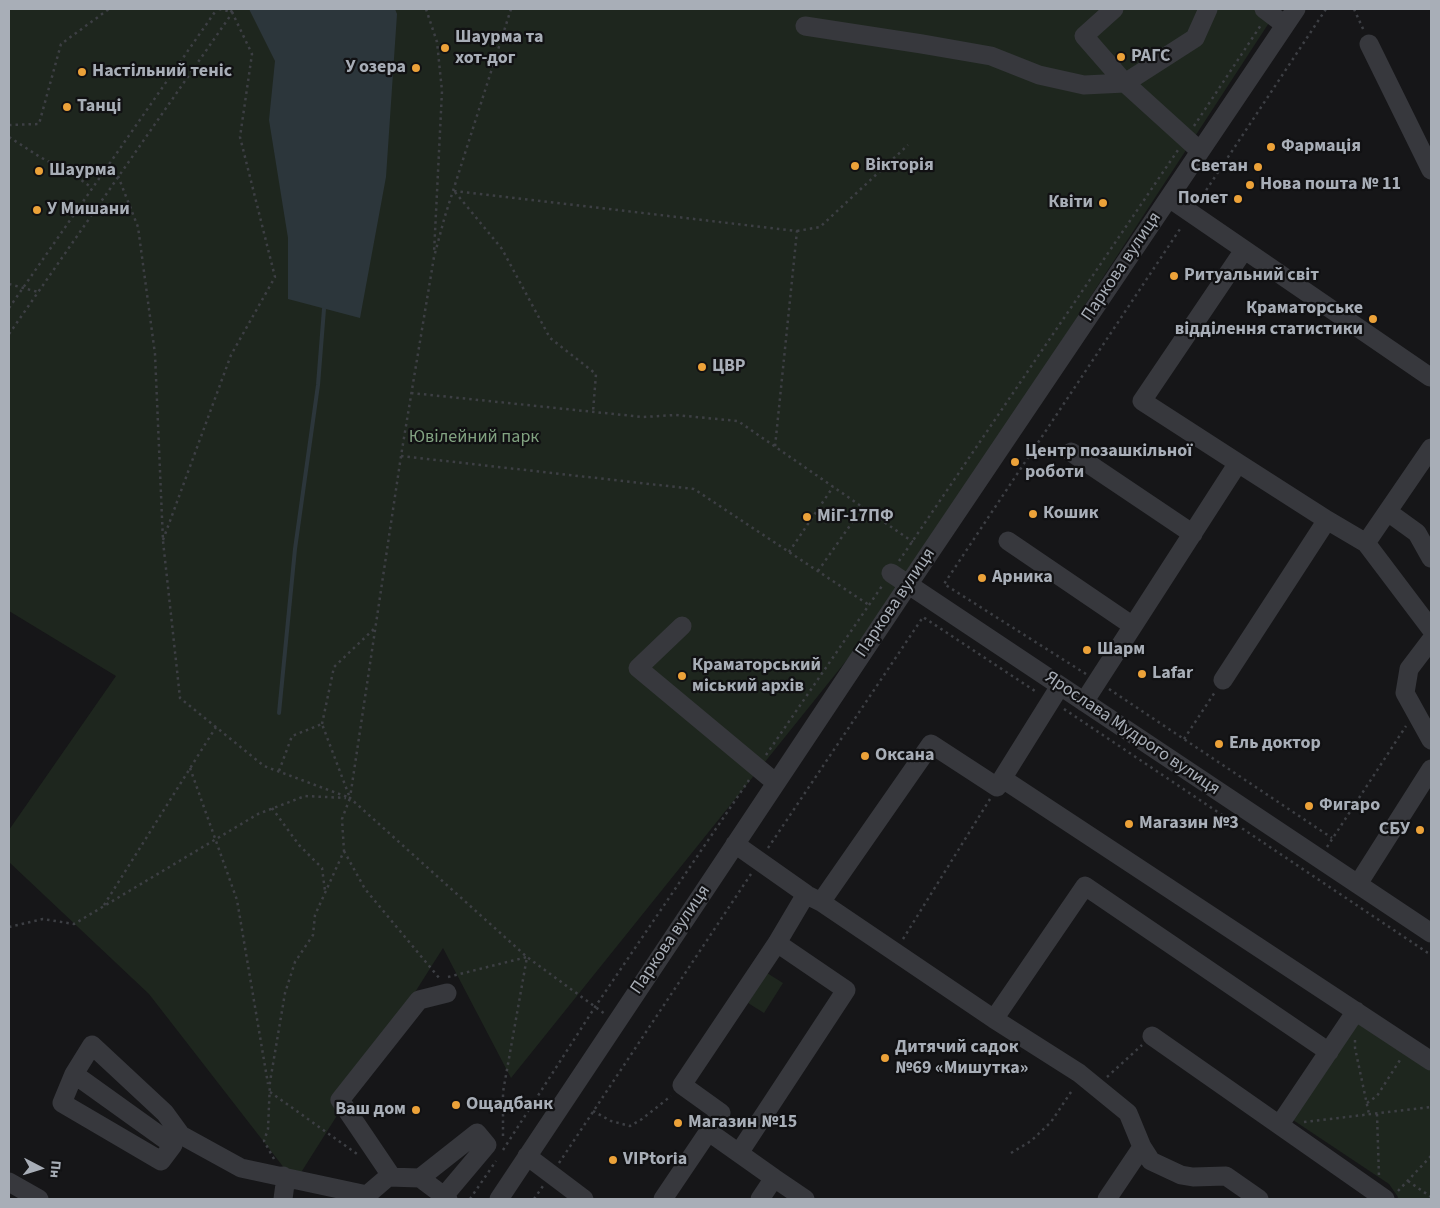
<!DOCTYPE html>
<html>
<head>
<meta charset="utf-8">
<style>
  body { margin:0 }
  #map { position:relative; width:1440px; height:1208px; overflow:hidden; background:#161618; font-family:"Source Sans 3",sans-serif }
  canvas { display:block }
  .frame { position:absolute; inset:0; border:10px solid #a8aeb7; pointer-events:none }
  .north { position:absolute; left:15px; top:1143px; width:50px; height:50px; -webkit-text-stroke:4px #111113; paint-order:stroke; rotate:95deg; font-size:14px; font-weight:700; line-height:20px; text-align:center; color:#a8aeb7 }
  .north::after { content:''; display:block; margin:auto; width:18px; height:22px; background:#a8aeb7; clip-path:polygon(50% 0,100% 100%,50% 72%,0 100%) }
</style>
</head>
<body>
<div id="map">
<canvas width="1440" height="1208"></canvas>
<div class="frame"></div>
<div class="north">Пн</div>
</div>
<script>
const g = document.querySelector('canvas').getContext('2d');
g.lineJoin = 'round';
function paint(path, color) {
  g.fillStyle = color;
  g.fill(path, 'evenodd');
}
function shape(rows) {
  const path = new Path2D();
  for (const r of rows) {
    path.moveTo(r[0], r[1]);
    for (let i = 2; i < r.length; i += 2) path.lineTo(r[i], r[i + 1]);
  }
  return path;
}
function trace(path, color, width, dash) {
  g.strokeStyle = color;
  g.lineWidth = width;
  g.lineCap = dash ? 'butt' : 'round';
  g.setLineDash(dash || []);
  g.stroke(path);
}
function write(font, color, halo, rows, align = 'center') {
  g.font = font + ' "Source Sans 3",sans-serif';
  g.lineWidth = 4.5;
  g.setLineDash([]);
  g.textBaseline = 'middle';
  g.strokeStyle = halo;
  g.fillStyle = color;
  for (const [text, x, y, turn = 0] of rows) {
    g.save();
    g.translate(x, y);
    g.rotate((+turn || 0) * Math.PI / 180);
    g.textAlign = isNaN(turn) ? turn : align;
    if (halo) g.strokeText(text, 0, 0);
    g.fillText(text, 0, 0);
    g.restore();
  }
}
paint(shape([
  [9,9,1278,9,883,615,511,1078,443,948,295,1182,149,994,9,862,9,830,116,676,9,611],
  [767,973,783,983,764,1013,748,1003],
  [1355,1020,1431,1071,1431,1199,1397,1199,1398,1197,1389,1184,1290,1118]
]), '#1e261e');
paint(shape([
  [249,9,395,9,397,14,386,177,360,318,288,299,288,238,269,120,275,61]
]), '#2c363b');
trace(shape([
  [279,713,295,549,318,385,324,309]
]), '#2c363b', 4);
trace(shape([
  [219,9,232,12,229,9],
  [426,9,437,42,442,91,434,253],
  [511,9,445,216,434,257,401,456,350,798,527,957,605,1014],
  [1354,9,1364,31],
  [9,125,39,124,61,44,109,9],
  [1194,126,1261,25],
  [9,137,40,157,76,176,92,188],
  [118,176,138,227,155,354,163,541,180,698,264,766,350,798],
  [454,191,797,231,775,447],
  [455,192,502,249,550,338,596,374,593,412],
  [1199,201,1326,9],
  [797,231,820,227,908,145],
  [9,284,38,292],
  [9,308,217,9],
  [9,334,235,9],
  [411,393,643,417,675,415,738,421,913,542],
  [401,456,694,489,869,605],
  [163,540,231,355,275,277,240,137,252,54,232,12],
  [789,552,833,487],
  [899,561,1178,150],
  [818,571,863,507],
  [1086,674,944,584,1182,226],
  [1109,689,1332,838],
  [1064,709,1431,955],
  [322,724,334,667,375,628],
  [1184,739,1215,692],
  [766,755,882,586],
  [190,768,237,900,268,1084],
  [272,808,299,845,322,868,325,891],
  [1327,847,1406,726],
  [768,848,923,617,1038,693],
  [344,851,365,889,440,979],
  [104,905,216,727],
  [9,927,43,919,74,924,258,814,305,796,346,798],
  [903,939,990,799],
  [448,977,527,957,503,1092,503,1140],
  [1355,1040,1355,1048,1369,1114],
  [1107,1077,1142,1045],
  [270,1092,357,1154],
  [1367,1103,1377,1096,1400,1060],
  [593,1111,611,1121,630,1126,642,1119,671,1096],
  [1377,1114,1379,1177],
  [1304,1122,1431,1107],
  [503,1150,595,1007,749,780],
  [1011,1153,1031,1141,1051,1122,1073,1089],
  [274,1159,264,1141,268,1129,270,1082,285,993,295,962,313,935,315,915,344,851,342,819,350,798,322,724,292,736,279,771],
  [559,1163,751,874],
  [1408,1181,1431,1197],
  [1398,1191,1431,1156],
  [470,1199,496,1161],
  [534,1199,543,1186]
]), '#3d3f44', 2.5, [2.5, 4]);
trace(shape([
  [1114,9,1084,36,1125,83,1195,38,1208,9],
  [1264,9,1285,25],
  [805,26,922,44,991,56,1039,75,1084,85,1125,83,1200,151],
  [1369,44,1431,170],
  [1169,198,1430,377,1431,375],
  [1431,448,1366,543,1431,629],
  [1071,452,1193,534],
  [1388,512,1417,533,1431,558],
  [1327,520,1366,543],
  [1008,541,1133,626],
  [891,573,1431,933],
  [682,626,638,668,776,783],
  [1431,640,1409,669,1405,693,1431,740],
  [1223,680,1327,520,1238,463],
  [1084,702,1238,463,1142,401,1244,250],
  [1003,779,1431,1061],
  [1358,884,1431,769],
  [809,896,821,902,931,744,997,787,1060,686],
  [821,902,994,1019,1085,886,1329,1052],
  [994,1019,1079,1073,1128,1113,1142,1147,1151,1161,1181,1175,1193,1177,1226,1176,1259,1199],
  [1152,1036,1385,1199],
  [74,1074,62,1103,161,1161,173,1145,74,1074,92,1045,165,1113,181,1135,241,1168,367,1195],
  [1280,1124,1356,1011],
  [709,1132,774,1178,760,1199],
  [739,1153,846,990,777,943],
  [527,1156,584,1199],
  [392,1177,340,1100,419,1000,447,993],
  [420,1178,477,1133,487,1145,444,1196],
  [774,1178,805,1199],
  [9,1182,39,1199],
  [283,1199,285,1184,283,1176],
  [368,1199,367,1195,388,1177,420,1178,448,1199],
  [499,1199,908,585,1296,9],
  [663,1199,721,1113,682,1085,777,943,806,894,735,844],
  [1107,1199,1142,1147]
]), '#37383d', 19);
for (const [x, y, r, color] of [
  [445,48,5,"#eca239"],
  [1121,57,5,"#eca239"],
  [416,68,5,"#eca239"],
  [82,72,5,"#eca239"],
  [67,107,5,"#eca239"],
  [1271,147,5,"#eca239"],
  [855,166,5,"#eca239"],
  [1258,167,5,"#eca239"],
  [39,171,5,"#eca239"],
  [1250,185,5,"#eca239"],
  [1238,199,5,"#eca239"],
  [1103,203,5,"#eca239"],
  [37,210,5,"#eca239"],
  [1174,276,5,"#eca239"],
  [1373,319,5,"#eca239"],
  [702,367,5,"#eca239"],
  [1015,462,5,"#eca239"],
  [1033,514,5,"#eca239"],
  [807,517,5,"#eca239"],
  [982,578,5,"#eca239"],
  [1087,650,5,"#eca239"],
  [1142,674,5,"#eca239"],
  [682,676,5,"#eca239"],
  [1219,744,5,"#eca239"],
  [865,756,5,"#eca239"],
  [1309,806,5,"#eca239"],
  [1129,824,5,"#eca239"],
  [1420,830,5,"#eca239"],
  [885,1058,5,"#eca239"],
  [456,1105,5,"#eca239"],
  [416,1110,5,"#eca239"],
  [678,1123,5,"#eca239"],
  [613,1160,5,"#eca239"]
]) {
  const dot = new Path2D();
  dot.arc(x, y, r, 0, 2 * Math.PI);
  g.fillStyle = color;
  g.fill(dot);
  trace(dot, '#111113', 2);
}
write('bold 18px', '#a8aeb7', '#111113', [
  ["Шаурма та",455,38],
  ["хот-дог",455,59],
  ["РАГС",1131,57],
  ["У озера",406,68,"right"],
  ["Настільний теніс",92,72],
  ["Танці",77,107],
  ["Фармація",1281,147],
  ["Вікторія",865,166],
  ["Светан",1248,167,"right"],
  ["Шаурма",49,171],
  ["Нова пошта № 11",1260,185],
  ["Полет",1228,199,"right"],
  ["Квіти",1093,203,"right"],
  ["У Мишани",47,210],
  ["Ритуальний світ",1184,276],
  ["Краматорське",1363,309,"right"],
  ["відділення статистики",1363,330,"right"],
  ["ЦВР",712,367],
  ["Центр позашкільної",1025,452],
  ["роботи",1025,473],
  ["Кошик",1043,514],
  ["МіГ-17ПФ",817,517],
  ["Арника",992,578],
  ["Шарм",1097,650],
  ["Краматорський",692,666],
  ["міський архів",692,687],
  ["Lafar",1152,674],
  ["Ель доктор",1229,744],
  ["Оксана",875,756],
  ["Фигаро",1319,806],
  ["Магазин №3",1139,824],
  ["СБУ",1410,830,"right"],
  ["Дитячий садок",895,1048],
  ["№69 «Мишутка»",895,1069],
  ["Ощадбанк",466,1105],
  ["Ваш дом",406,1110,"right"],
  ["Магазин №15",688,1123],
  ["VIPtoria",623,1160]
], 'left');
write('18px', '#a8aeb7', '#111113', [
  ["Паркова вулиця",1122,267,-56],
  ["Паркова вулиця",896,603,-56],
  ["Ярослава Мудрого вулиця",1132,734,34],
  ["Паркова вулиця",671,940,-56]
]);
write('18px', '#81a280', '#111113', [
  ["Ювілейний парк",474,438]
]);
</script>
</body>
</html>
